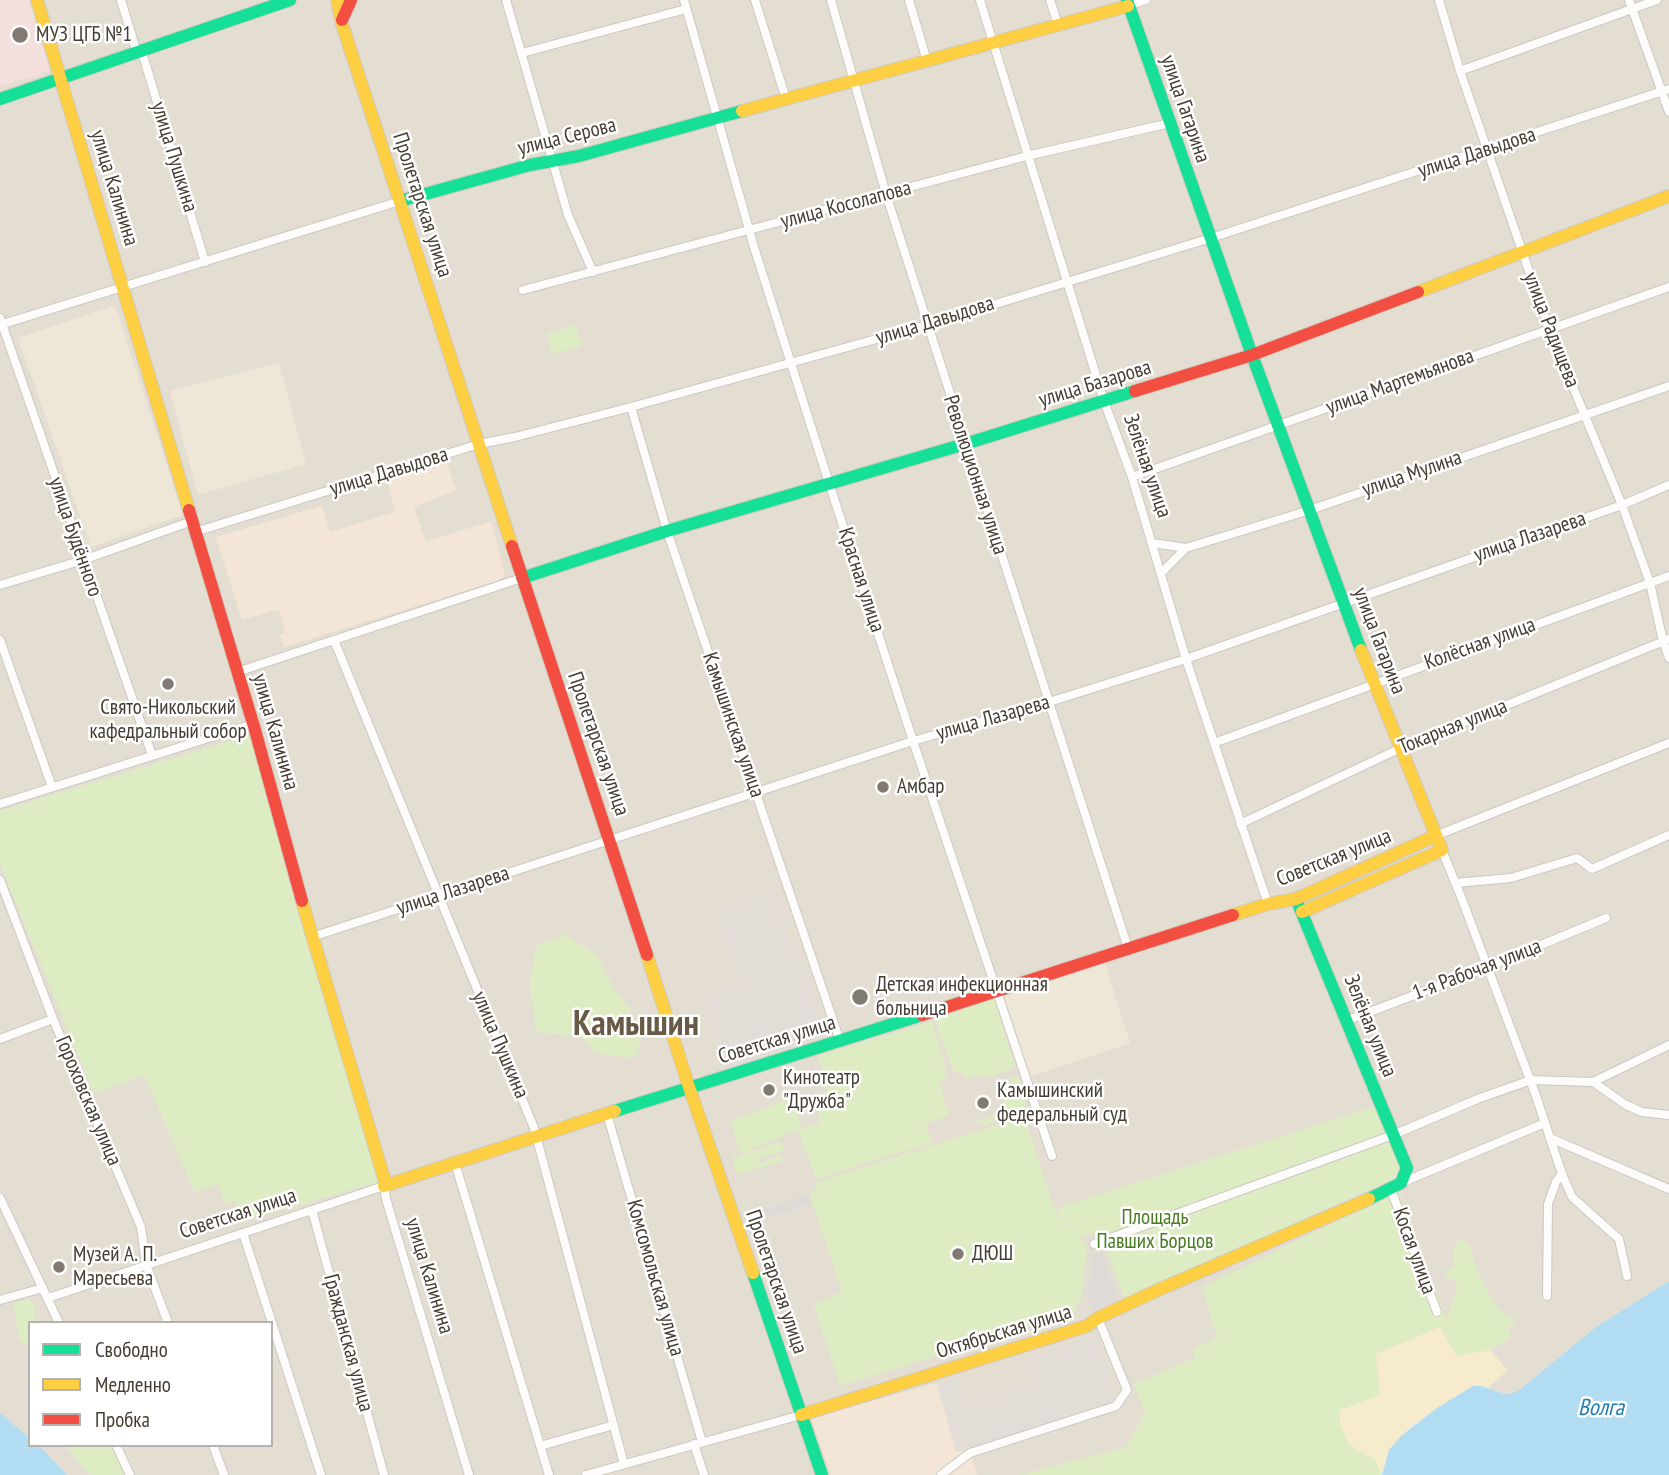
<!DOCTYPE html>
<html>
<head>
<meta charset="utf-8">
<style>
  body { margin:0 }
  #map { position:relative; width:1669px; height:1475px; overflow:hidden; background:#efece6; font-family:"PT Sans Narrow",sans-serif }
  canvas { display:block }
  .legend { position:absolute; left:28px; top:1321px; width:245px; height:126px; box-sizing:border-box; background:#fff; border:2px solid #b5b1ad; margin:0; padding:9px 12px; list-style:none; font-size:21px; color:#453d32 }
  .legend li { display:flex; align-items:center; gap:14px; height:35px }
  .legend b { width:35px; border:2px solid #b5b1ad }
</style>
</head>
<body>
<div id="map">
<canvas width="1669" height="1475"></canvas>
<ul class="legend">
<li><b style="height:9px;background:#16e098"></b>Свободно</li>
<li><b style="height:9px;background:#ffcf43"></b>Медленно</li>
<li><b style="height:9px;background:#f24e42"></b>Пробка</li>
</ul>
</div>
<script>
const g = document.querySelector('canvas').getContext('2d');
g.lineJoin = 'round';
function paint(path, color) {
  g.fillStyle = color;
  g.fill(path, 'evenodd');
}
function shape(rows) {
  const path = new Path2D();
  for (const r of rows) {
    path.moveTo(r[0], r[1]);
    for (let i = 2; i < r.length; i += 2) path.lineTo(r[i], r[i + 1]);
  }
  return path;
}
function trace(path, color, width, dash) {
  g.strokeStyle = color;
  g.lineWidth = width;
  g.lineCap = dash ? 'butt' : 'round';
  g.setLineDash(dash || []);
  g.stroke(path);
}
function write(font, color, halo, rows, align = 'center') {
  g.font = font + ' "PT Sans Narrow",sans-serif';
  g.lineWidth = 5;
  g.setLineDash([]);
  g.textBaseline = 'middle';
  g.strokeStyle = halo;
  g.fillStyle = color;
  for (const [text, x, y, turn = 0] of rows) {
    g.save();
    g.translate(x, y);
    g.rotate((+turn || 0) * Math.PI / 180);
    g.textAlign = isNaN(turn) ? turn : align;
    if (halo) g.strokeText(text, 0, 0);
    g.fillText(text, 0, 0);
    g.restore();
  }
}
paint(shape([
  [0,0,1669,0,1669,1281,1596,1327,1519,1390,1511,1394,1501,1393,1481,1386,1463,1390,1413,1425,1401,1436,1388,1453,1336,1475,67,1475,39,1445,271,1445,271,1323,30,1323,30,1438,0,1413]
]), '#e4ded2');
paint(shape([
  [447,463,456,490,414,507,426,542,491,521,505,573,500,580,284,647,280,635,285,633,280,613,276,610,242,620,216,537,322,506,330,532,395,512,387,481],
  [937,1383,956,1451,970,1453,977,1475,831,1475,811,1418]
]), '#f4e6d7');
paint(shape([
  [773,890,824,1035,727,1069,705,992,740,981,715,913],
  [1096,1337,1116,1403,956,1452,937,1383,958,1378,967,1403,1036,1381,1029,1357]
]), '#e3ddd7');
paint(shape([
  [115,305,183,515,91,547,18,338],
  [279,363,306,464,198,495,170,391],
  [1104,960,1130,1043,1031,1076,1001,995]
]), '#eee6d7');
paint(shape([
  [0,0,29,0,50,71,0,86]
]), '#f3e0dc');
paint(shape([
  [576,325,582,346,552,354,547,334],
  [250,735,379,1182,242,1222,236,1201,225,1204,218,1184,195,1193,144,1075,94,1094,0,864,0,811],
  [566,934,596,955,616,992,630,1009,641,1036,638,1054,628,1058,595,1053,581,1037,537,1032,529,984,537,946],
  [994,997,1015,1067,987,1078,980,1075,966,1079,963,1074,953,1070,933,1016],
  [932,1021,947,1073,940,1083,949,1115,926,1124,932,1143,816,1179,798,1131,820,1122,813,1098,828,1091,819,1071,822,1069,817,1056],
  [1018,1077,1027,1104,1022,1110,986,1125,974,1123,1006,1111,998,1088,1012,1084,1010,1078],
  [792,1098,802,1128,741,1154,730,1121],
  [1376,1106,1399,1164,1399,1173,1394,1179,1124,1299,1100,1232,1081,1237,1058,1213,1057,1208],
  [1024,1116,1056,1213,1087,1245,1082,1295,1074,1313,840,1386,814,1305,842,1292,809,1193,817,1190,815,1183],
  [781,1142,784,1151,758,1159,760,1163,778,1156,784,1160,737,1175,732,1158],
  [1399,1191,1446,1320,1456,1292,1457,1282,1446,1276,1445,1271,1453,1267,1452,1253,1455,1244,1461,1239,1468,1243,1479,1274,1496,1306,1504,1314,1511,1315,1515,1325,1509,1325,1511,1338,1490,1350,1457,1356,1440,1327,1380,1395,1340,1410,1349,1445,1375,1460,1382,1475,1020,1475,1126,1447,1145,1413,1134,1384,1195,1358,1194,1349,1217,1337,1202,1287],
  [30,1299,36,1307,35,1323,30,1323,30,1349,25,1342,20,1342,13,1303],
  [65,1445,113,1445,126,1475,89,1475]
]), '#deecc3');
paint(shape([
  [1440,1327,1457,1356,1490,1350,1508,1370,1488,1388,1481,1386,1463,1390,1413,1425,1389,1450,1382,1475,1375,1460,1349,1445,1340,1425,1340,1410,1380,1395,1376,1354]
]), '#f7ebcd');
paint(shape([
  [808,1194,812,1203,751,1224,747,1215],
  [774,1247,793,1307,776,1313,759,1252],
  [1102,1251,1118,1300,1093,1310,1087,1294,1091,1264,1090,1256]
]), '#dedbd6');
paint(shape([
  [1669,1281,1669,1475,1382,1475,1389,1450,1401,1436,1437,1408,1473,1386,1481,1386,1501,1393,1511,1394,1519,1390,1596,1327],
  [0,1413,30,1438,30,1445,39,1445,67,1475,0,1475]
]), '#b1dcf2');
const street = shape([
  [121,0,137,53],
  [506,0,568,215,593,272],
  [684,0,754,247,829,483,913,741,1052,1156],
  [755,0,786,99],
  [831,0,886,194,1128,948],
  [909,0,927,61],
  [980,0,1104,401,1132,477,1186,659,1268,904],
  [1050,0,1058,25],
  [1439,0,1460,71,1549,329,1622,505,1650,583,1663,641,1669,658],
  [1629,0,1669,112],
  [1128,6,1146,0],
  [142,52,205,262],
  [522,53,686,9],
  [1460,71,1657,0],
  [523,290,1027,156,1170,123],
  [0,318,152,755],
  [0,325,400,201],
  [631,407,667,531,840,1041],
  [1132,477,1669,287],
  [195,532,479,444,515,437,631,407,927,325,1211,238,1669,89],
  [1152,543,1186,548],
  [1162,572,1186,548,1310,510,1669,386],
  [0,585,83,560,192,521],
  [0,640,52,787],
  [334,640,534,1128,624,1464],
  [237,672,522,578],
  [1214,743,1669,576],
  [0,804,253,724],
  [1240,824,1401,748,1669,639],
  [1435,836,1669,743],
  [1442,850,1463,902,1535,1093,1562,1174,1556,1182,1548,1204,1547,1296],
  [0,880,53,1019,141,1227,146,1264,168,1323],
  [1455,883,1511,878,1577,858,1592,869,1669,835],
  [312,937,913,741,1049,702,1186,659,1622,505,1669,485],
  [1346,1021,1488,967,1606,918],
  [0,1039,53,1019],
  [1593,1082,1626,1105,1642,1112,1669,1115],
  [607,1114,702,1442],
  [1550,1138,1669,1189],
  [455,1163,549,1475],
  [1562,1174,1572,1197,1619,1239,1627,1276],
  [1401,1183,1545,1123],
  [1391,1190,1437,1312],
  [0,1198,59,1323],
  [312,1210,384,1475],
  [243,1233,321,1475],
  [1094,1244,1393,1135,1480,1098,1531,1080,1593,1082,1669,1045],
  [48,1298,384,1186,386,1199,469,1475],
  [0,1300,43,1288],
  [694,1444,704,1475],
  [116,1445,130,1475],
  [213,1445,224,1475],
  [540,1446,614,1425],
  [586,1475,801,1415],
  [941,1475,970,1453,1116,1406,1127,1390,1098,1318]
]);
const fast = shape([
  [1127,0,1252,355,1361,650],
  [0,99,290,0],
  [400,201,530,165,579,156,742,111],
  [522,578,667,531,965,444,1135,391],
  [1299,906,1407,1168,1401,1183,1369,1199],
  [615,1111,922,1015],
  [753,1273,822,1475]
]);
const slow = shape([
  [37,0,189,510],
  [337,0,342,24,512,546],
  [742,111,1128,6],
  [1418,292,1669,196],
  [302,901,386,1185,384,1186,615,1111],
  [1302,912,1442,850,1361,650],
  [1233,915,1268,904,1296,899,1435,836],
  [647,955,689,1087,753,1273],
  [801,1415,1087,1326,1098,1318,1158,1290,1369,1199]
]);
const jam = shape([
  [342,20,351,0],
  [1135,391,1252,355,1418,292],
  [189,510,255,730,302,901],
  [512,546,647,955],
  [922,1015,1233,915]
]);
trace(street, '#cbc8c2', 10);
trace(fast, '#d0cabd', 14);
trace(slow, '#d0cabd', 14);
trace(jam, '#d0cabd', 14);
trace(street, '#fdfcfb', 8);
trace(fast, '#16e098', 12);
trace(slow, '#ffcf43', 12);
trace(jam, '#f24e42', 12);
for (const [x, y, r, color] of [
  [20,35,9,"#807a71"],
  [168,684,7,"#807a71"],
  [883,787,7,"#807a71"],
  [860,997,9,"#807a71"],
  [769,1090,7,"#807a71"],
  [983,1103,7,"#807a71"],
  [958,1254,7,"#807a71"],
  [59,1267,7,"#807a71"]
]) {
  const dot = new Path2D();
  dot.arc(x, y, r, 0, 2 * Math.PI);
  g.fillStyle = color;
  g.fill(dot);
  trace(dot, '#fff', 2.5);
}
write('21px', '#453d32', '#fff', [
  ["МУЗ ЦГБ №1",36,35],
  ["Свято-Никольский",168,708,"center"],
  ["кафедральный собор",168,732,"center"],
  ["Амбар",897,787],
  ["Детская инфекционная",876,985],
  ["больница",876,1009],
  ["Кинотеатр",783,1078],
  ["\"Дружба\"",783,1102],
  ["Камышинский",997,1091],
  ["федеральный суд",997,1115],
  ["ДЮШ",972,1254],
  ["Музей А. П.",73,1255],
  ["Маресьева",73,1279]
], 'left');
write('21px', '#453d32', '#fff', [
  ["улица Гагарина",1185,109,71],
  ["улица Серова",567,137,-14],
  ["улица Давыдова",1477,153,-18],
  ["улица Пушкина",174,157,73],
  ["улица Калинина",114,188,73],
  ["Пролетарская улица",422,205,72],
  ["улица Косолапова",846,205,-15],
  ["улица Давыдова",935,321,-17],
  ["улица Радищева",1551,330,69],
  ["улица Мартемьянова",1400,382,-20],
  ["улица Базарова",1095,384,-17],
  ["Зелёная улица",1147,466,71],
  ["улица Давыдова",389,472,-17],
  ["улица Мулина",1412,474,-19],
  ["Революционная улица",975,475,72],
  ["улица Будённого",75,537,71],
  ["улица Лазарева",1530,537,-19],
  ["Красная улица",861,580,72],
  ["улица Гагарина",1379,641,69],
  ["Колёсная улица",1480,644,-20],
  ["улица Лазарева",993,718,-16],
  ["Камышинская улица",733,725,71],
  ["Токарная улица",1453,727,-22],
  ["улица Калинина",275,732,74],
  ["Пролетарская улица",598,744,71],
  ["Советская улица",1334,858,-22],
  ["улица Лазарева",453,891,-18],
  ["1-я Рабочая улица",1477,970,-21],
  ["Зелёная улица",1370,1026,68],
  ["Советская улица",777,1040,-17],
  ["улица Пушкина",500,1045,67],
  ["Гороховская улица",88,1101,67],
  ["Советская улица",238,1214,-18],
  ["Косая улица",1414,1251,70],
  ["улица Калинина",429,1276,73],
  ["Комсомольская улица",655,1278,74],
  ["Пролетарская улица",776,1282,71],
  ["Октябрьская улица",1004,1332,-17],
  ["Гражданская улица",348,1343,75]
]);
write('21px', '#477c20', '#fff', [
  ["Площадь",1155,1218],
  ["Павших Борцов",1155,1242]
]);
write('italic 23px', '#207cb2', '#fff', [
  ["Волга",1601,1408]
]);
write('bold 35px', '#695a48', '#fff', [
  ["Камышин",636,1025]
]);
</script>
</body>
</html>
